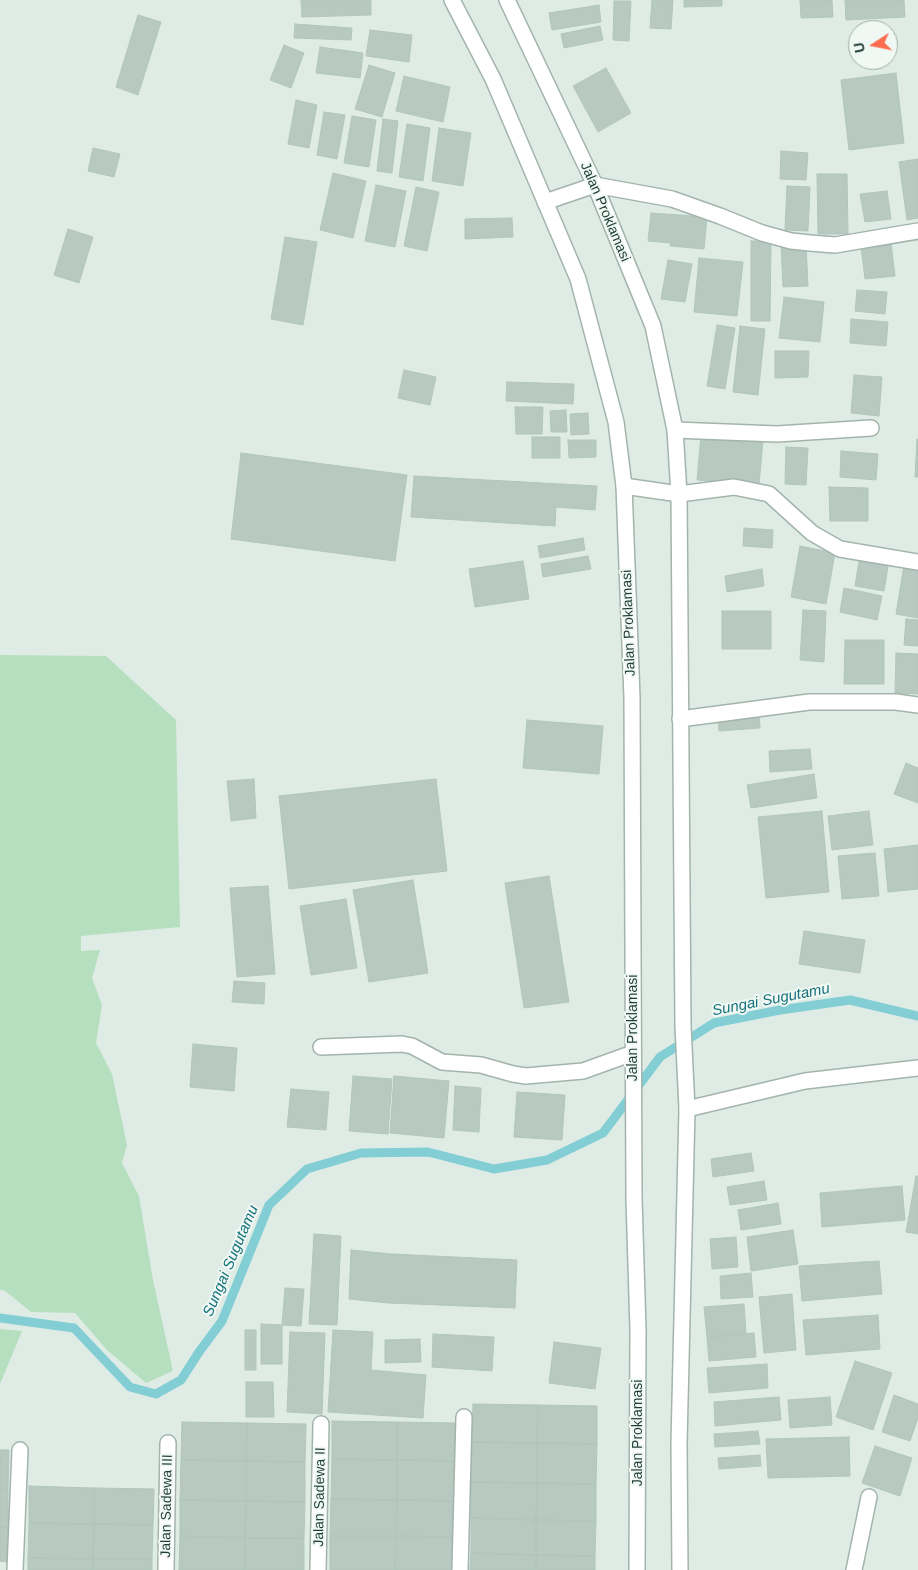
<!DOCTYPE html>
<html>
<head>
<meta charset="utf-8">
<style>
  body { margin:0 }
  #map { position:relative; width:918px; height:1570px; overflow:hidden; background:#dfece5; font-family:Arial,sans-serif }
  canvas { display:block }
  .north { position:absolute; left:848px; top:20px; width:50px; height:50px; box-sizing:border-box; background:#f0f8f3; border:1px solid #9cada6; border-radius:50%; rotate:259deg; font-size:14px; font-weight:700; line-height:20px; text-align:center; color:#1f3d33 }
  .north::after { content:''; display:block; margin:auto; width:18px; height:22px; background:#fb6d4e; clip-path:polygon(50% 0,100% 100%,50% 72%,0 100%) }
</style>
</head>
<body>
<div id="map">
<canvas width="918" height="1570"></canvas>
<div class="north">U</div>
</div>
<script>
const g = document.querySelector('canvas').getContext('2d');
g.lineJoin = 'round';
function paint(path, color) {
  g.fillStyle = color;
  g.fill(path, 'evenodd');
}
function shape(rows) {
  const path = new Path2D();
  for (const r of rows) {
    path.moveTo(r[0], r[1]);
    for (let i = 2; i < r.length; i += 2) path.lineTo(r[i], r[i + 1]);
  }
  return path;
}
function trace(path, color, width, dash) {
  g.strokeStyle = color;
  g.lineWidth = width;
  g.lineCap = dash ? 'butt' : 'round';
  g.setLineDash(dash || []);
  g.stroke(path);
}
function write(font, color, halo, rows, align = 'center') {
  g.font = font + ' Arial,sans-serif';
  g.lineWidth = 4;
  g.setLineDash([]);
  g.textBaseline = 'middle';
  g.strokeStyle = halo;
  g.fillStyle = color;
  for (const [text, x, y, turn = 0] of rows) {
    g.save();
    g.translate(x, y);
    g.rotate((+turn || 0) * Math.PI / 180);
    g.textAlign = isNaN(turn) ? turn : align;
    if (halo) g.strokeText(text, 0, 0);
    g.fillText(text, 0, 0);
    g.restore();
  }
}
paint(shape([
  [0,655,106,656,176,720,180,927,81,936,81,951,100,950,92,978,102,1005,96,1043,112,1074,127,1145,122,1163,139,1196,153,1280,173,1371,146,1383,107,1350,75,1313,31,1312,4,1290,0,1290],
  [0,1329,22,1331,0,1384]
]), '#b6dfbf');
trace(shape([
  [0,1318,74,1328,130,1387,156,1394,181,1380,199,1352,222,1321,269,1205,307,1169,361,1153,428,1152,494,1169,547,1160,603,1133,660,1057,714,1023,780,1010,850,1000,918,1016]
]), '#83ced5', 9);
const building = shape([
  [301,0,371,0,371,15,302,17,301,0],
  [652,0,673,0,671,29,650,28,652,0],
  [684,0,722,0,722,6,684,7,684,0],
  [800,0,832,0,833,17,801,18,800,0],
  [845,0,904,0,905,17,846,20,845,0],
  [614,1,631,1,629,41,613,40,614,1],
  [599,5,601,22,552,30,549,13,599,5],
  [138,15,161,22,138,95,116,87,138,15],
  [295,24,352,28,351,40,294,38,295,24],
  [600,26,603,40,564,48,561,34,600,26],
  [370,30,412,35,409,62,366,56,370,30],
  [284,45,304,53,291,88,270,80,284,45],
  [320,47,363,53,360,78,316,73,320,47],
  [369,65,395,73,382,117,355,109,369,65],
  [606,68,631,113,598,132,573,86,606,68],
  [896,73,904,143,849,150,841,80,896,73],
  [404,76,450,87,443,122,396,111,404,76],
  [296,100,317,105,309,148,288,144,296,100],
  [324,112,345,115,337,159,317,155,324,112],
  [352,116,376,120,369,167,344,163,352,116],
  [383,119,398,121,392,173,377,171,383,119],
  [407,124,430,128,423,181,399,177,407,124],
  [439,128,471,133,463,186,432,181,439,128],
  [93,148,120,154,114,177,88,171,93,148],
  [781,151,808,153,806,180,780,179,781,151],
  [918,159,918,218,907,220,899,162,918,159],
  [333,173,366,181,353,238,320,230,333,173],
  [817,174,847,174,848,234,818,234,817,174],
  [376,185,406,191,395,247,365,241,376,185],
  [787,186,810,187,808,231,785,230,787,186],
  [416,187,439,192,427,251,404,246,416,187],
  [887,191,891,219,865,222,860,194,887,191],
  [651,213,707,217,704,249,670,246,671,243,648,241,651,213],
  [512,218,513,237,465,239,465,219,512,218],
  [68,229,93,237,79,283,54,275,68,229],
  [285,237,317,242,303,325,271,319,285,237],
  [751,241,771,241,770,321,751,321,751,241],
  [891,243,895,276,865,279,861,247,891,243],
  [806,244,808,286,783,287,781,245,806,244],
  [699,258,743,262,737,316,694,312,699,258],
  [668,260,692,264,685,302,661,299,668,260],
  [857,290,887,292,885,314,855,311,857,290],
  [784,297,824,302,820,342,779,338,784,297],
  [851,319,888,322,886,346,850,343,851,319],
  [717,325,735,328,725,389,707,386,717,325],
  [740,326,765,329,758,395,733,392,740,326],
  [775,351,809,351,808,377,775,378,775,351],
  [404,370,436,377,430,405,398,398,404,370],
  [854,375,882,377,879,416,851,413,854,375],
  [507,382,574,384,573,404,506,401,507,382],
  [515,407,543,407,542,434,516,434,515,407],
  [566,410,567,432,551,432,550,411,566,410],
  [588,413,589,434,571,435,570,414,588,413],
  [701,435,763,440,759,485,697,480,701,435],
  [532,437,560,437,560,458,532,458,532,437],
  [917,439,918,440,918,477,915,477,917,439],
  [568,440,596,440,596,457,569,458,568,440],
  [786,447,808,448,806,485,785,484,786,447],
  [841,451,878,454,876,480,840,477,841,451],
  [241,453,407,475,395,561,231,539,241,453],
  [414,476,597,486,595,510,556,507,555,526,411,517,414,476],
  [829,487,868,488,868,521,830,521,829,487],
  [744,528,773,530,772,548,743,546,744,528],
  [583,538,585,550,540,558,538,546,583,538],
  [800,546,835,553,826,604,791,597,800,546],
  [860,555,889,560,884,591,855,586,860,555],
  [588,556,591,569,543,577,541,564,588,556],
  [523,561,529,599,475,607,469,569,523,561],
  [904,565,918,567,918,618,896,614,904,565],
  [762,569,764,586,727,592,725,576,762,569],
  [844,588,882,596,877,620,840,612,844,588],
  [803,610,826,611,824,662,800,660,803,610],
  [722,611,771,611,771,649,722,649,722,611],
  [906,619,918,620,918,646,904,645,906,619],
  [845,640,884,640,884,684,844,684,845,640],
  [896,653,918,654,918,694,895,693,896,653],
  [759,712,760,728,719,731,718,715,759,712],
  [527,720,603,726,599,774,523,768,527,720],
  [810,749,812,769,770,772,769,751,810,749],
  [906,763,918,768,918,803,894,794,906,763],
  [814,774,817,798,751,808,747,785,814,774],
  [254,779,256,818,231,821,227,781,254,779],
  [436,779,447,871,289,889,279,796,436,779],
  [822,811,829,892,766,898,758,817,822,811],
  [869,811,873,845,832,850,828,816,869,811],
  [918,845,918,889,888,892,884,849,918,845],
  [875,853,879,896,842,899,838,856,875,853],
  [549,876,569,1002,524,1008,505,883,549,876],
  [413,880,428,973,369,982,353,890,413,880],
  [268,886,275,974,237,977,230,888,268,886],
  [346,899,357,968,311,975,300,906,346,899],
  [804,931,865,940,860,973,799,964,804,931],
  [234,981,265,983,264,1004,232,1002,234,981],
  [193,1044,237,1048,234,1091,190,1087,193,1044],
  [353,1076,392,1079,388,1134,349,1131,353,1076],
  [394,1076,449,1081,444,1138,390,1133,394,1076],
  [455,1086,481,1088,479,1132,453,1130,455,1086],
  [291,1089,329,1092,326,1130,287,1127,291,1089],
  [517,1092,565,1095,562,1140,514,1137,517,1092],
  [751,1153,754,1171,713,1177,711,1159,751,1153],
  [916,1176,918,1176,918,1234,906,1232,916,1176],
  [764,1181,767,1200,730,1205,727,1187,764,1181],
  [902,1186,905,1220,822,1227,820,1193,902,1186],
  [778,1203,781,1224,741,1230,738,1210,778,1203],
  [793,1230,798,1264,751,1271,747,1237,793,1230],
  [314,1234,341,1236,337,1325,309,1324,314,1234],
  [736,1237,738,1267,712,1269,710,1239,736,1237],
  [351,1250,392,1254,517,1260,515,1308,389,1303,349,1299,351,1250],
  [879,1261,882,1294,802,1301,799,1266,879,1261],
  [751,1273,753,1297,721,1299,720,1276,751,1273],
  [285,1288,304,1289,301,1326,282,1325,285,1288],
  [792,1294,796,1350,764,1353,759,1297,792,1294],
  [744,1304,746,1334,707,1337,704,1307,744,1304],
  [878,1315,880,1349,806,1355,803,1320,878,1315],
  [261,1324,282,1325,282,1364,261,1364,261,1324],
  [245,1330,256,1330,256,1370,245,1370,245,1330],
  [333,1330,373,1332,371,1370,426,1375,423,1418,328,1412,333,1330],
  [290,1332,325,1333,322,1414,287,1412,290,1332],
  [754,1333,756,1357,709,1361,707,1337,754,1333],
  [433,1334,494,1337,492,1371,432,1367,433,1334],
  [420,1339,421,1362,385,1363,385,1340,420,1339],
  [554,1342,601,1348,595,1389,549,1383,554,1342],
  [855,1361,892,1373,873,1430,836,1417,855,1361],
  [767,1364,768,1388,709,1393,707,1368,767,1364],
  [246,1382,273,1382,274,1417,246,1417,246,1382],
  [894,1395,918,1404,918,1418,910,1441,882,1432,894,1395],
  [779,1397,781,1420,715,1426,714,1402,779,1397],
  [830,1397,832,1425,790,1428,788,1400,830,1397],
  [473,1404,538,1405,537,1443,472,1442,473,1404],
  [538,1405,597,1406,597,1444,537,1443,538,1405],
  [332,1421,397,1422,397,1460,332,1459,332,1421],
  [182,1422,247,1423,246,1461,181,1460,182,1422],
  [397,1422,457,1423,456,1461,397,1460,397,1422],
  [247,1423,306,1424,305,1462,246,1461,247,1423],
  [758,1431,760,1444,715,1447,714,1434,758,1431],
  [849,1437,850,1476,768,1478,766,1439,849,1437],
  [472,1442,537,1443,537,1483,471,1482,472,1442],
  [537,1443,597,1444,596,1484,537,1483,537,1443],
  [875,1446,912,1458,900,1496,862,1483,875,1446],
  [0,1450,9,1450,8,1490,0,1490,0,1450],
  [760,1455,761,1466,719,1469,718,1458,760,1455],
  [332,1459,397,1460,397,1500,331,1499,332,1459],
  [181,1460,246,1461,246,1501,180,1500,181,1460],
  [397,1460,456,1461,456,1501,397,1500,397,1460],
  [246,1461,305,1462,305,1502,246,1501,246,1461],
  [471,1482,537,1483,536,1520,471,1518,471,1482],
  [537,1483,596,1484,596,1521,536,1520,537,1483],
  [29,1486,94,1488,94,1524,29,1523,29,1486],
  [94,1488,154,1489,153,1525,94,1524,94,1488],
  [0,1490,8,1490,8,1527,0,1527,0,1490],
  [331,1499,397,1500,396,1536,330,1536,331,1499],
  [180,1500,246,1501,245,1538,180,1536,180,1500],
  [397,1500,456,1501,455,1537,396,1536,397,1500],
  [246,1501,305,1502,304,1538,245,1538,246,1501],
  [471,1518,536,1520,536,1555,471,1553,471,1518],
  [536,1520,596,1521,595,1556,536,1555,536,1520],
  [29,1523,94,1524,93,1559,28,1558,29,1523],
  [94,1524,153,1525,152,1559,93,1559,94,1524],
  [0,1527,8,1527,7,1562,0,1561,0,1527],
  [180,1536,245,1538,245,1570,179,1570,180,1536],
  [330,1536,396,1536,395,1570,330,1570,330,1536],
  [396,1536,455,1537,455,1570,395,1570,396,1536],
  [245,1538,304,1538,304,1570,245,1570,245,1538],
  [471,1553,536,1555,536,1570,470,1570,471,1553],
  [536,1555,595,1556,595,1570,536,1570,536,1555],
  [28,1558,93,1559,93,1570,28,1570,28,1558],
  [93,1559,152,1559,152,1570,93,1570,93,1559]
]);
paint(building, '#b7c9c1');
trace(building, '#b1c6bc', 1);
const minor = shape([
  [545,202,595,185,672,199,720,216,762,233,791,241,810,243,835,245,918,231],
  [675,430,777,434,871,428],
  [624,486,679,494,734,487,769,494,812,533,840,549,918,562],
  [680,719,809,702,896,702,918,705],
  [321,1047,402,1044,412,1046,442,1062,481,1065,513,1074,526,1076,583,1071,633,1053],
  [687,1109,805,1081,918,1068],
  [15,1570,20,1450],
  [166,1570,168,1443],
  [318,1570,321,1424],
  [460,1570,464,1417],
  [854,1570,869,1497]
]);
const tertiary = shape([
  [452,0,493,79,578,279,616,422,624,486,632,698,634,1199,638,1330,637,1570],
  [507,0,595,185,653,326,675,430,679,494,683,1026,687,1109,679,1443,680,1570]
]);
trace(minor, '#a2b4ac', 18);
trace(tertiary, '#a2b4ac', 18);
trace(minor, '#fff', 15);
trace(tertiary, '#fff', 15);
write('14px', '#1f3d33', '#f0f8f3', [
  ["Jalan Proklamasi",605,212,67],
  ["Jalan Proklamasi",629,623,-92],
  ["Jalan Proklamasi",633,1028,-90],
  ["Jalan Proklamasi",638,1433,-90],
  ["Jalan Sadewa II",320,1497,-89],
  ["Jalan Sadewa III",167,1506,-89]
]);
write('italic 15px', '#16727c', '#f0f8f3', [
  ["Sungai Sugutamu",771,1000,-11],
  ["Sungai Sugutamu",231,1261,-67]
]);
</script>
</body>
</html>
